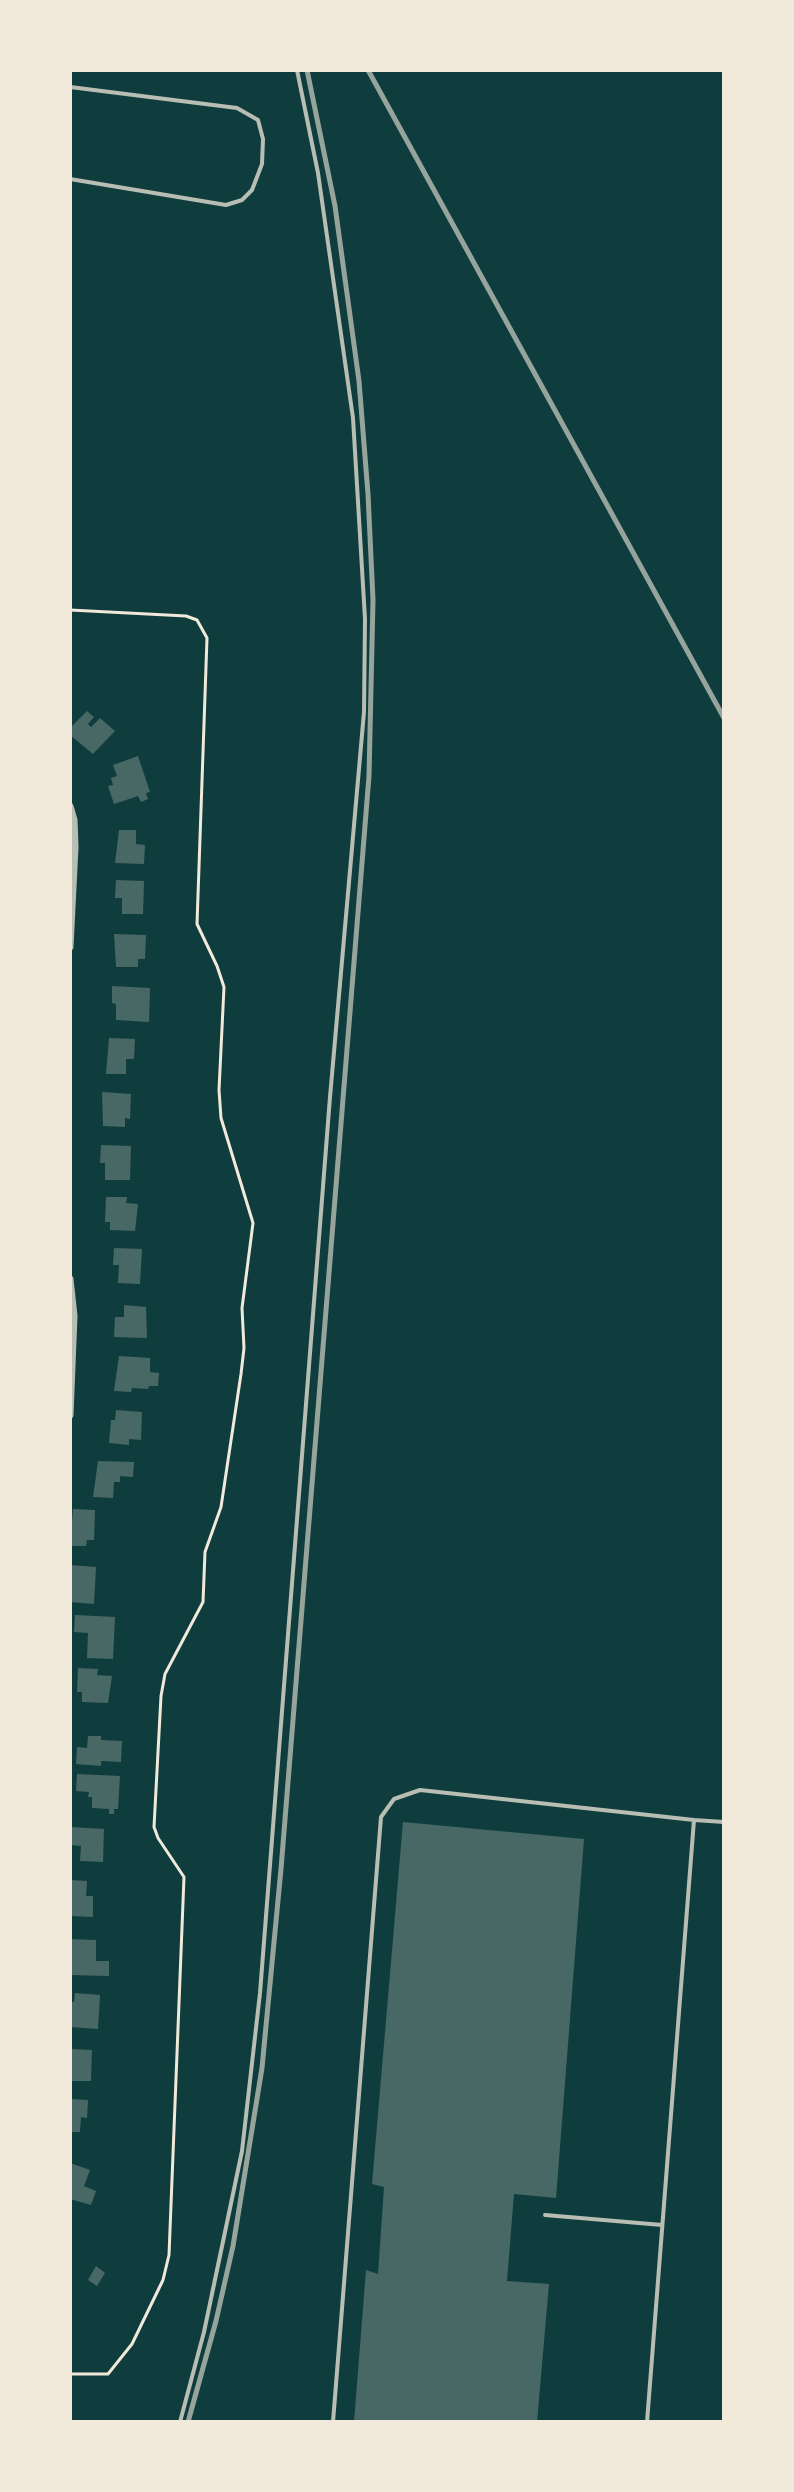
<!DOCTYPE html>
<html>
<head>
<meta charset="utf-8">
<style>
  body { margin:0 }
  #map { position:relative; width:794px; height:2492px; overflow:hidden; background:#0f3d3e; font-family:"Varela Round",sans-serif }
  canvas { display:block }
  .frame { position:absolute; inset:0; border:72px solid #f1e9da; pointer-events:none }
</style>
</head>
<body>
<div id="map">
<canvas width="794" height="2492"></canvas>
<div class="frame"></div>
</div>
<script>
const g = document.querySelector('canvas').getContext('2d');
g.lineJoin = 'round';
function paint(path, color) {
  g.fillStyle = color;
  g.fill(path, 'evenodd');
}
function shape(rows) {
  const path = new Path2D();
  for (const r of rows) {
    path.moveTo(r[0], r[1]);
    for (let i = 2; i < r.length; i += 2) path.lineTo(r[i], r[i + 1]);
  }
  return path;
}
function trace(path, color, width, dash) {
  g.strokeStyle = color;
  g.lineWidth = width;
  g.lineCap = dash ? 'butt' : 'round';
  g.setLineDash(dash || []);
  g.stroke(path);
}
paint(shape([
  [87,711,94,717,88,724,91,727,100,718,115,731,93,754,70,735,70,728],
  [138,756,150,792,146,793,148,799,141,802,138,796,114,804,108,786,113,785,111,778,117,776,113,765],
  [119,830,136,830,136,844,145,845,144,864,115,863],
  [116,880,144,881,143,914,122,914,122,898,115,898],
  [114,934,146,935,145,959,138,959,138,967,116,967],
  [112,986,150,988,149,1022,116,1020,116,1004,112,1003],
  [109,1038,135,1039,134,1059,126,1059,126,1074,106,1074],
  [102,1092,131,1094,130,1119,125,1118,125,1127,103,1126],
  [101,1145,131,1146,130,1180,105,1180,105,1163,100,1163],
  [106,1197,127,1197,126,1203,138,1204,135,1231,110,1230,110,1222,105,1222],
  [114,1248,142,1249,140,1284,118,1283,119,1265,113,1265],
  [124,1305,146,1307,147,1338,114,1337,115,1317,124,1317],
  [119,1356,150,1358,150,1372,159,1373,158,1386,149,1386,148,1389,132,1388,131,1392,114,1391],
  [116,1410,142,1412,141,1440,129,1439,129,1445,109,1443,111,1420,115,1420],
  [98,1461,134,1462,133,1477,120,1476,120,1482,114,1482,113,1498,93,1497],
  [73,1509,95,1510,94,1540,87,1540,86,1546,70,1546],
  [70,1565,96,1567,94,1604,70,1602],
  [75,1615,115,1617,113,1659,87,1658,88,1633,74,1632],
  [78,1668,98,1669,97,1675,112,1676,108,1703,82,1702,82,1692,77,1692],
  [88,1736,101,1736,101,1740,122,1741,121,1762,101,1761,101,1766,76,1764,77,1747,87,1748],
  [77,1774,120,1776,118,1809,114,1809,114,1814,109,1814,109,1809,92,1808,92,1797,88,1797,89,1792,76,1791],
  [403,1822,584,1839,556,2198,514,2194,507,2281,549,2284,537,2422,354,2422,366,2270,378,2274,384,2187,372,2184],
  [70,1827,104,1829,103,1862,80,1861,81,1846,70,1845],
  [70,1880,87,1881,86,1896,93,1896,93,1917,70,1916],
  [71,1939,96,1940,96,1961,109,1961,109,1976,70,1975],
  [75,1993,100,1995,98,2029,70,2027,70,2009,72,2002,74,2002],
  [71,2049,92,2050,91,2081,70,2081],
  [70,2099,88,2100,87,2118,81,2117,80,2132,70,2132],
  [70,2163,90,2170,84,2186,96,2191,91,2205,70,2199],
  [96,2266,105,2273,97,2286,88,2280]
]), '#486865');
trace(shape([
  [70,610,186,616,197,620,207,638,197,924,217,966,224,987,219,1090,221,1118,253,1223,242,1308,244,1348,241,1374,221,1507,205,1552,203,1602,165,1674,161,1696,154,1827,158,1838,184,1877,169,2255,163,2280,132,2344,108,2374,70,2374]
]), '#f1e9da', 3);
trace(shape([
  [70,87,237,108,258,120,263,139,262,164,252,190,242,200,226,205,70,179],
  [545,2215,662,2225],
  [180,2422,204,2332,242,2151,260,1993,330,1097,364,712,365,619,353,418,318,173,297,70],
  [333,2422,381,1817,394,1799,420,1790,694,1820],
  [647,2422,694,1820,724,1822]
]), '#b8beb3', 4);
trace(shape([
  [70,806,74,820,75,847,70,947],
  [70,1279,74,1316,70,1415]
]), '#b8beb3', 7);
trace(shape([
  [368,70,724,718],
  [188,2422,216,2321,233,2246,262,2068,281,1869,369,776,373,600,368,494,359,381,335,206,307,70]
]), '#97a49c', 5);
</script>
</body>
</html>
